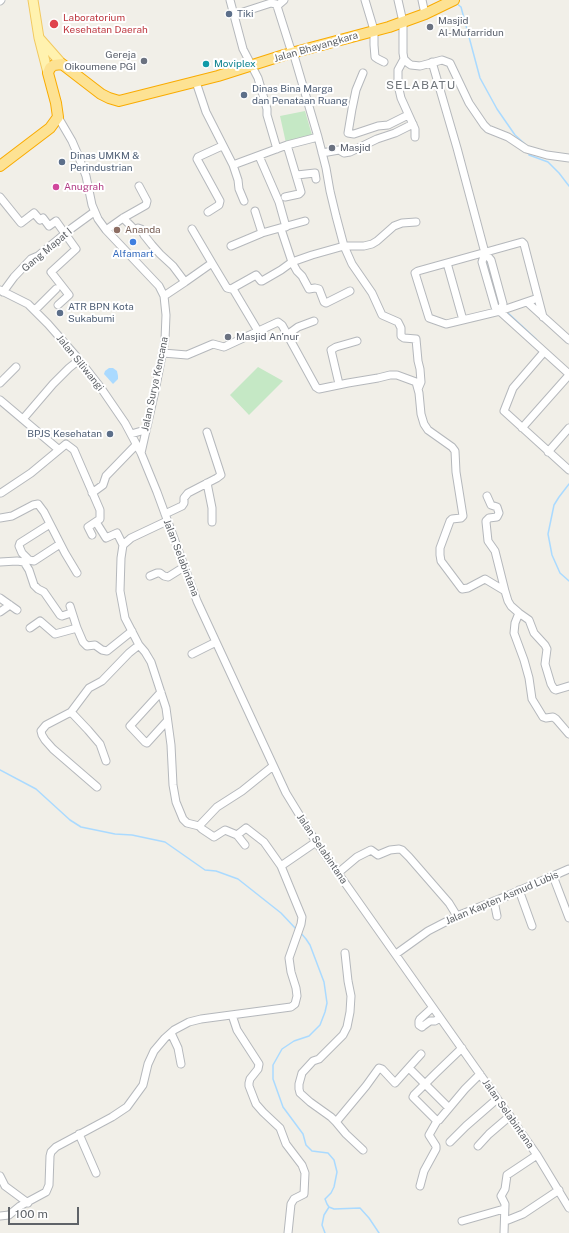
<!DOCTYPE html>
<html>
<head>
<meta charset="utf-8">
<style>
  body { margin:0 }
  #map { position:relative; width:569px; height:1233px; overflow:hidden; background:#f1efe8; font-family:"Public Sans",sans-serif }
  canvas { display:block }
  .scale { position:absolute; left:8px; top:1207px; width:71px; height:18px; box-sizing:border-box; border:2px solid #5f6368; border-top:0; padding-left:5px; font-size:12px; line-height:14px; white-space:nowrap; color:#5f6368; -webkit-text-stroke:3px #fff; paint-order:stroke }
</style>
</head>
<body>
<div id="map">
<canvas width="569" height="1233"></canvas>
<div class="scale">100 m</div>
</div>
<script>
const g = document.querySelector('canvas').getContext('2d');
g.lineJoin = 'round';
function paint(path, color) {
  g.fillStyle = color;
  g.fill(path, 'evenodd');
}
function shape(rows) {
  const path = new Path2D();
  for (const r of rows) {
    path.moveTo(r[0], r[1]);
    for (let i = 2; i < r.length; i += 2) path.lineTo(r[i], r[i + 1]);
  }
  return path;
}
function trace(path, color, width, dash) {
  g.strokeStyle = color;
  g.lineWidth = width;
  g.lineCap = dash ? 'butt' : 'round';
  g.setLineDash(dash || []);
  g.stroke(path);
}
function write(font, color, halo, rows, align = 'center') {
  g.font = font + ' "Public Sans",sans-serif';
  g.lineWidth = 4;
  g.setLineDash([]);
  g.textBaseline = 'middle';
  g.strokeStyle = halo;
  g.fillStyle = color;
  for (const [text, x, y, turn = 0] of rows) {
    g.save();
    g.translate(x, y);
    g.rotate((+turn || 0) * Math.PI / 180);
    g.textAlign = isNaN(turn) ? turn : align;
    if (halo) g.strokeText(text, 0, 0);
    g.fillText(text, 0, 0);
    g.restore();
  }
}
paint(shape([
  [305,111,312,135,286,143,280,116],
  [258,367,283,381,249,415,230,395]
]), '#c5e8c5');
paint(shape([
  [109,368,113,368,117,371,118,376,118,379,113,384,104,374,105,371]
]), '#aadaff');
trace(shape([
  [456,3,461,7,480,78,497,109,515,135,525,144],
  [529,153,529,155,548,162,559,173,569,186],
  [487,259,495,288],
  [507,312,536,339],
  [569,484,559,497,554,505,548,534,552,555,560,573,569,581],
  [0,770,36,789,70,820,81,827,115,834,132,835,165,842,205,870,216,871,238,879,281,913,297,930],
  [300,932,306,939,310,945,324,982,327,1003,325,1012,320,1025,309,1036,294,1041,282,1049,273,1065,273,1079,283,1107,303,1134,306,1145,312,1151,328,1153,334,1160,337,1172,334,1187,331,1193,325,1199,327,1204,329,1207,334,1209,360,1208,369,1218,379,1233],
  [325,1233,322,1225,324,1215,329,1207]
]), '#aadaff', 1.5);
const minor = shape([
  [230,0,243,49,258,78,267,109,267,115,277,149],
  [284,0,277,6,290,47,293,52,318,137,326,168,330,191,336,216,344,246,352,264,372,293,382,315,398,322,401,328,401,336,404,338,416,339,418,361,420,369,421,382,418,389],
  [365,0,374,30,374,45,375,57,378,59,384,62],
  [398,0,403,22,403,53,404,59,408,63,411,65,420,66,442,60,450,63,469,103,484,125,488,129,508,137,526,149,547,155,569,158],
  [422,0,425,14],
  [0,1,1,0],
  [234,15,271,3,276,4,277,6],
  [404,59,398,70,398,85,401,98,415,129,415,137],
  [432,62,457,148,485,253,491,260,503,304,500,311],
  [363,73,356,90,352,109,348,133,354,134,378,126,388,125,408,115],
  [196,82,206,112,233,165,287,145,318,137],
  [58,117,72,141,78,155,86,176,92,205,98,219,106,230,159,286,164,296,166,315,165,340,155,391,141,453],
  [322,153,339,150,344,153,350,152,377,139,395,133,413,124],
  [259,156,279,202,286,227],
  [233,165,238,180,239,189,244,201],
  [297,175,315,173,316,179],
  [0,197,21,223,34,213,40,220,43,218,49,226,56,221,76,249,51,272,69,295,58,305],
  [285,197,299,194,301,192,287,145],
  [255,211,262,233],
  [208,212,219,205,220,201,197,159,198,157,222,146],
  [123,218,135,230,138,228,141,229,144,235,152,245,160,254,173,266,185,282],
  [192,229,212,263],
  [281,229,292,262,297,271,302,276,309,289,315,288,319,289,324,302,326,303,350,291],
  [106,230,123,218,146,205,147,201,139,186],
  [231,246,262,233,305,221],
  [485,253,482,262,495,307,569,374],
  [447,263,463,320],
  [233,289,258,331],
  [0,290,28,304,48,324,76,356,101,388,125,423,141,453,157,492,197,601,286,793,316,842,338,873,537,1155,569,1208],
  [3,292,14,277,31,259,38,256,72,228,94,212],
  [164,296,185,282,212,263,227,288,231,289,256,275,261,281,262,281,281,270,292,262,312,255,344,246,364,246,372,244,377,241,394,226,402,223,416,222],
  [538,298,500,311,446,324,429,318,415,273,418,271,522,242,524,244,543,317],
  [527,302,569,340],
  [35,310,56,289],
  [287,335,298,327,314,321],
  [544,352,513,388,504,411,569,470],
  [163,353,187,355,213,344,224,347,278,322,282,325,316,387,319,389,348,383,378,378,390,375,397,375,416,382,419,393,421,414,424,424,428,430,452,447,455,451,456,472,463,516,461,518,452,519,450,521,440,548,440,555,441,561,462,589,468,588,485,579,505,591,508,601,511,606,519,613,529,620,534,633,545,645,547,649,545,664,551,684,554,689,556,690,569,686],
  [0,383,16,367],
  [339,384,331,350,336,347,357,341],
  [0,400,58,449],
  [23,419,53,384,69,368,79,360],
  [522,428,569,375],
  [131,434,145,430],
  [548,452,569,428],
  [207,483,212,508,212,522],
  [1,493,31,473,66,444,74,450,100,510,100,519,88,527,92,535],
  [92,493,103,485,106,476,136,445],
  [487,496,491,505,497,507,499,513,497,517,489,518,486,521,486,522,488,541,495,551,505,591],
  [165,514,182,506,184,503,184,498,188,493,217,478,221,475,207,432],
  [0,518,12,516,33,505,38,504,44,512,65,553,77,573],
  [167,521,131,538,123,545,121,558,120,591,125,618,139,645,145,652,151,662,166,708,171,745,173,785,176,802,183,819,187,823,199,826],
  [96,522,106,538,117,533,123,545],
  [50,524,20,543,19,546,22,553,29,560,34,561,60,544],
  [0,562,17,561,24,562,29,570,34,585,38,589,44,592,60,615,62,616,71,613],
  [150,576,157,573,160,573,164,576,168,577,184,567],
  [0,598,17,610],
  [70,606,77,628,83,642,87,646,95,645,102,650,107,651,132,631],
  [0,612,10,605],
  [519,613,515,623,514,633,524,660,529,678,532,699,543,717,546,718,553,717,556,719,569,734],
  [30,628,40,621,55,634,77,628],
  [192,654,216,642],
  [161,692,130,726,145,742,147,743,167,721],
  [71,712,88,730,100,744,106,761],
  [97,787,53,749,45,740,42,735,41,731,46,725,71,712,89,688,102,681,129,653,139,645],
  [237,835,225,830,214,837,202,829,199,826,217,807,242,791,273,766],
  [245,845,237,835,246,828,264,842,281,866],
  [338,873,357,857,371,850,378,855,390,850,399,849,402,850,409,857,449,903,457,916],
  [553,876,569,918],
  [519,890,532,926],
  [494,901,497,916],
  [345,953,348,981,351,996,350,1012,347,1027,343,1035,319,1059,313,1061,302,1073,299,1084,299,1089,300,1093,310,1102,331,1117,336,1122,346,1134,363,1150],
  [396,954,428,931,457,916,507,896,569,869],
  [432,1008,420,1019,419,1021,419,1025,422,1027,423,1026,430,1021,435,1021,440,1018],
  [232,1015,237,1030,259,1064,258,1069,250,1079,249,1083,249,1086,254,1099,256,1104,263,1112,280,1128,286,1144,302,1165,305,1173,304,1194,294,1199,291,1204,288,1233],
  [171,1033,178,1048,181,1064],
  [462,1048,436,1073,414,1095,413,1097,437,1121,439,1120,465,1089,480,1074],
  [409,1068,449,1108],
  [336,1122,366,1086,379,1068,382,1069,395,1083,421,1054],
  [79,1134,96,1173],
  [450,1142,466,1126,497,1099],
  [478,1146,489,1134,510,1116],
  [0,1176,5,1186,28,1203],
  [420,1186,424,1171,436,1149,436,1146,429,1135,437,1121],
  [0,1216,9,1215,20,1206,46,1192,49,1185,50,1156,51,1152,56,1147,112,1117,127,1107,143,1085,148,1064,154,1051,165,1038,174,1030,189,1022,201,1019,291,1007,295,1004,297,996,296,988,291,972,289,958,301,924,302,917,281,866,316,842],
  [505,1219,508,1220,523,1214,559,1190],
  [462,1221,504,1209],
  [504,1233,505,1204,501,1196,505,1189,507,1175,537,1155]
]);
const major = shape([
  [33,0,39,38,48,73],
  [40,39,62,64]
]);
const highway = shape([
  [0,166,50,128,58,117,56,103,48,73,50,68,54,65,62,64,101,94,109,98,119,101,218,76,284,55,389,27,425,14,454,0]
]);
trace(minor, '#b5b8bc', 9);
trace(major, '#f2c960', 11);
trace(highway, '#f9ab00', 12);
trace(minor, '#fff', 7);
trace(major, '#fff2af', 9);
trace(highway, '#fde293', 10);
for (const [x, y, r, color] of [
  [229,14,4,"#5c6f8a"],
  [54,24,5,"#e0444e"],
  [430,27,4,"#6b7280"],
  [144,61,4,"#6b7280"],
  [206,64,4,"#0f9aa8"],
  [244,95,4,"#5c6f8a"],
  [332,148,4,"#6b7280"],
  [62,162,4,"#5c6f8a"],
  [56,187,4,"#d1479c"],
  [117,230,4,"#8d6e63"],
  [133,242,4,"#3f7fe0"],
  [60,313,4,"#5c6f8a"],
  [228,337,4,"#6b7280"],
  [110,434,4,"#5c6f8a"]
]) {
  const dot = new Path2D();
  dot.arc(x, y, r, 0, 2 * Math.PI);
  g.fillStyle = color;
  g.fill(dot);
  trace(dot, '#fff', 1.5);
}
write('10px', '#4e5e75', '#fff', [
  ["Tiki",237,14],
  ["Dinas Bina Marga",252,89],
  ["dan Penataan Ruang",252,101],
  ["Dinas UMKM &",70,156],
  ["Perindustrian",70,168],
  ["ATR BPN Kota",68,307],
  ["Sukabumi",68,319],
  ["BPJS Kesehatan",102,434,"right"]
], 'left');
write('10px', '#be3a42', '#fff', [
  ["Laboratorium",63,18],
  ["Kesehatan Daerah",63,30]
], 'left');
write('10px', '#5b616d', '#fff', [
  ["Masjid",438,21],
  ["Al-Mufarridun",438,33],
  ["Gereja",136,55,"right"],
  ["Oikoumene PGI",136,67,"right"],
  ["Masjid",340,148],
  ["Masjid An’nur",236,337]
], 'left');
write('10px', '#5f6368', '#fff', [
  ["Jalan Bhayangkara",316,47,-16],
  ["Gang Mapat I",47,250,-40],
  ["Jalan Siliwangi",80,363,51],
  ["Jalan Surya Kencana",155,384,-78],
  ["Jalan Selabintana",181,558,69],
  ["Jalan Selabintana",322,849,56],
  ["Jalan Kapten Asmud Lubis",502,898,-23],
  ["Jalan Selabintana",508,1114,55]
]);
write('10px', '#0d838f', '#fff', [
  ["Moviplex",214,64]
], 'left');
write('10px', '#b23c85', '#fff', [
  ["Anugrah",64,187]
], 'left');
write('10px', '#785e54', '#fff', [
  ["Ananda",125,230]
], 'left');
write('10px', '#366cbe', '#fff', [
  ["Alfamart",133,254]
]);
g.letterSpacing = '1px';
write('12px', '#70757a', '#fff', [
  ["SELABATU",421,85]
]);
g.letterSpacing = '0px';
</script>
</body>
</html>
